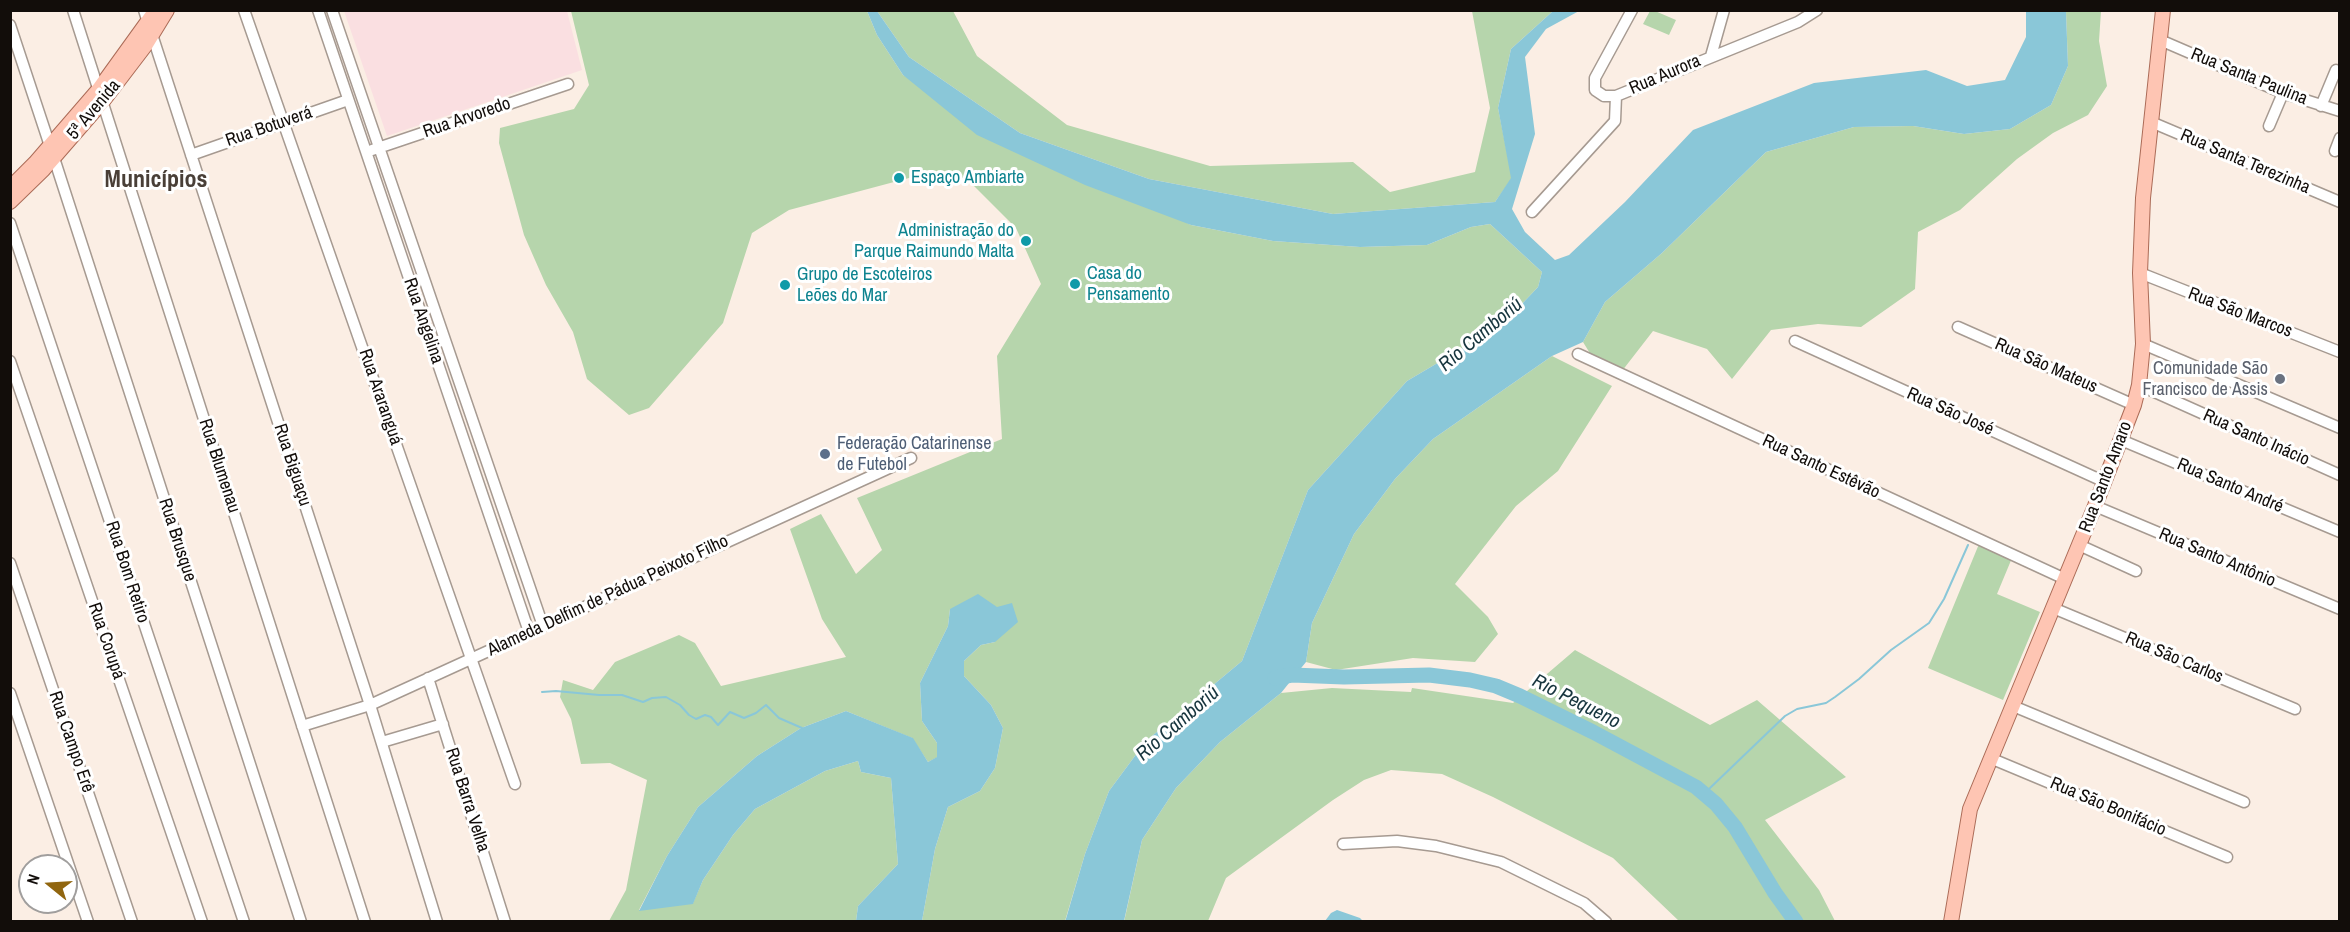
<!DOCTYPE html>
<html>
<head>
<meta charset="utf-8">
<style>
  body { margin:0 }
  #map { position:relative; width:2350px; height:932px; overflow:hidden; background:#fbeee4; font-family:"Archivo Narrow",sans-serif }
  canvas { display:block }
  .frame { position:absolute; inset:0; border:12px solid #120d0a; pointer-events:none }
  .north { position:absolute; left:18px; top:854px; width:60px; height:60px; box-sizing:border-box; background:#fff; border:2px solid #a09e9d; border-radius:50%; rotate:288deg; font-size:16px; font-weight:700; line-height:24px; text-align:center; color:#120d0a }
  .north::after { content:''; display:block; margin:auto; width:21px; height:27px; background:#91660f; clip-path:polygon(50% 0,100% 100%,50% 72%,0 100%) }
</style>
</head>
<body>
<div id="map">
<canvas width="2350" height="932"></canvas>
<div class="frame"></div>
<div class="north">N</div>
</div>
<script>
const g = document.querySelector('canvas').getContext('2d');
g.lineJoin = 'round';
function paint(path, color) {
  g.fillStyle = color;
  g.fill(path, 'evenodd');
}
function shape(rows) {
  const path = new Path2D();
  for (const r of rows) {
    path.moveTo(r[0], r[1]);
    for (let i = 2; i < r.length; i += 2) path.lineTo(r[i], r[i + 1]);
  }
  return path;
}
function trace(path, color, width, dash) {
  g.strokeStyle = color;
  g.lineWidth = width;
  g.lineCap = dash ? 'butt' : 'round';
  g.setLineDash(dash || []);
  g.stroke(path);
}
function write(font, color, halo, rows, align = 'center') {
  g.font = font + ' "Archivo Narrow",sans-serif';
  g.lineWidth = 6;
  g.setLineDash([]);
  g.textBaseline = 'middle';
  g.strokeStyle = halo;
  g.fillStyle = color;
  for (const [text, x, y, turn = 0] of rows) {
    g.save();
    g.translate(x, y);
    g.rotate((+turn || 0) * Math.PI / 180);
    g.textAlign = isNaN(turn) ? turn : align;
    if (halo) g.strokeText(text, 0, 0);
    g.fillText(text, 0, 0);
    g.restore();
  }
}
paint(shape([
  [344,11,567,11,582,70,387,136]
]), '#fadfe1');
paint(shape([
  [571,11,867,11,877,35,903,75,1191,225,1273,241,1360,247,1427,245,1471,227,1490,224,1542,272,1538,287,1502,325,1407,381,1308,490,1242,661,1146,741,1109,791,1085,854,1065,921,922,921,935,849,948,807,980,791,995,768,1003,728,991,705,964,676,964,661,981,645,995,642,997,607,950,609,948,626,920,683,922,721,937,743,938,757,928,762,912,738,846,711,801,728,757,756,698,807,667,856,639,910,693,903,703,880,733,835,755,809,825,771,858,761,861,772,891,778,898,864,858,906,856,921,609,921,626,890,647,780,610,763,581,764,571,719,560,697,563,680,593,690,615,662,679,635,695,643,721,686,846,657,822,619,790,529,821,514,856,574,882,550,857,498,1002,439,997,356,1041,284,1016,228,966,178,929,178,924,174,789,210,752,233,723,323,649,408,629,415,587,379,573,332,546,285,524,235,499,143,500,128,574,109,589,85],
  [877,11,953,11,977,56,1067,125,1210,166,1353,162,1390,192,1475,172,1490,108,1472,11,1553,11,1511,49,1498,108,1512,178,1495,202,1333,214,1149,179,1020,133,909,57],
  [1650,11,1655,11,1676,20,1669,35,1643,24],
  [2066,11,2101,11,2099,41,2107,86,2088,115,2053,133,2017,159,1960,210,1918,232,1915,289,1861,327,1818,324,1771,330,1732,379,1707,349,1653,331,1622,371,1591,355,1583,342,1605,302,1662,253,1766,152,1854,127,1913,126,1964,134,2010,129,2051,105,2068,66],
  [1552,356,1612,386,1558,471,1516,506,1455,584,1488,617,1498,634,1475,662,1413,658,1336,670,1306,662,1312,623,1354,534,1395,479,1433,439],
  [1979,544,2012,558,1997,594,2040,612,2003,700,1928,668],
  [1575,650,1710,725,1757,700,1846,777,1765,820,1819,890,1835,921,1679,921,1613,858,1493,797,1442,774,1391,770,1364,780,1333,800,1226,878,1208,921,1124,922,1142,840,1176,788,1220,742,1281,693,1332,688,1411,692,1412,688,1513,703]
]), '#b6d5ac');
paint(shape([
  [867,11,877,11,909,57,1020,133,1149,179,1333,214,1495,202,1511,178,1498,108,1511,49,1553,11,1579,11,1546,29,1525,57,1535,134,1512,209,1525,232,1555,260,1569,255,1625,202,1693,130,1814,83,1926,70,1967,86,2005,80,2026,37,2026,11,2066,11,2068,66,2051,105,2010,129,1964,134,1913,126,1854,127,1766,152,1662,253,1605,302,1583,342,1552,356,1433,439,1395,479,1354,534,1312,623,1306,662,1281,693,1220,742,1176,788,1142,840,1124,921,1065,922,1085,854,1109,791,1146,741,1242,661,1308,490,1407,381,1502,325,1538,287,1542,272,1490,224,1471,227,1427,245,1360,247,1273,241,1191,225,1085,185,977,135,903,75,877,35],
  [978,594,997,607,1012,603,1018,622,995,642,981,645,964,661,964,676,991,705,1003,728,995,768,980,791,948,807,935,849,922,921,856,921,858,906,898,864,891,778,861,772,858,761,825,771,755,809,733,835,703,880,693,904,639,911,667,856,698,807,757,756,801,728,846,711,913,738,928,762,937,757,937,743,922,721,920,683,948,626,950,609],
  [1337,910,1360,918,1363,921,1325,921,1331,913]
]), '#8ac7d8');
trace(shape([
  [542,692,556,691,599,695,622,695,643,702,652,698,666,697,680,705,689,715,696,719,705,715,711,717,718,725,730,712,744,718,756,713,766,705,779,718,802,728],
  [1703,793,1710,788,1785,716,1797,709,1826,703,1835,697,1859,679,1891,650,1929,623,1944,599,1968,545]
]), '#8ac7d8', 2);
trace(shape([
  [1275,678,1292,675,1344,677,1429,675,1470,680,1496,686,1520,696,1593,732,1696,787,1716,804,1735,827,1775,893,1796,922]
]), '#8ac7d8', 15);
const minor = shape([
  [73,10,365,922],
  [144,10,370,705,437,922],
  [244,10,515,784],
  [318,10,529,632],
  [332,10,543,626],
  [1632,10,1595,78,1595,90,1604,96,1616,96,1798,22,1817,10],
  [10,25,50,146],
  [2160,40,2283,93,2340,111],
  [1711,56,1724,10],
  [2321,106,2336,70],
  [2151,122,2340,202],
  [2269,126,2283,93],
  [372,150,568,84],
  [2335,151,2340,138],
  [191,155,348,100],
  [54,158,301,922],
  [1532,212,1615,121,1616,96],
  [10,223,244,922],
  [2140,273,2340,352],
  [1958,327,2134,405],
  [1795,341,2105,482],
  [2143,344,2340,428],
  [1578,354,2065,579],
  [10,361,202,922],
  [2139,385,2340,475],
  [2121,440,2340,532],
  [2095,506,2340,609],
  [2079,545,2136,571],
  [10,563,132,922],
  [2053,608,2295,709],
  [428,678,505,922],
  [10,693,88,922],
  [2013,706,2244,802],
  [302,726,370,705,911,458],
  [382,742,443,724],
  [1990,758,2227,857],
  [1343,844,1397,841,1436,846,1501,862,1584,903,1606,922]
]);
const major = shape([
  [10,188,35,163,99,89,156,10],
  [10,202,43,170,103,101,145,46,167,10],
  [1951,922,1970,809,2095,506,2134,405,2139,385,2143,344,2140,273,2143,198,2163,10]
]);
trace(minor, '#a69a91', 13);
trace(major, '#ab6b57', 16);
trace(minor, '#fff', 10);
trace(major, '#fec5b3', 14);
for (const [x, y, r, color] of [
  [899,178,6,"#0f9aa8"],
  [1026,241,6,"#0f9aa8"],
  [1075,284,6,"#0f9aa8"],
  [785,285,6,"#0f9aa8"],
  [2280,379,6,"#6b7280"],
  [825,454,6,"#5c6f8a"]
]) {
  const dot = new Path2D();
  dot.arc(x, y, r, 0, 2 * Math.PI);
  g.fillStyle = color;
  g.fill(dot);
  trace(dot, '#fff', 2);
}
write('18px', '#120d0a', '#fff', [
  ["Rua Aurora",1665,75,-23],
  ["Rua Santa Paulina",2249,77,22],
  ["5ª Avenida",94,110,-50],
  ["Rua Arvoredo",467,118,-19],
  ["Rua Botuverá",269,127,-19],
  ["Rua Santa Terezinha",2245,162,23],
  ["Rua São Marcos",2240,313,21],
  ["Rua Angelina",423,321,71],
  ["Rua São Mateus",2046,366,24],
  ["Rua Araranguá",380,397,71],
  ["Rua São José",1950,412,24],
  ["Rua Santo Inácio",2256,438,24],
  ["Rua Biguaçu",292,465,72],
  ["Rua Blumenau",219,466,72],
  ["Rua Santo Estêvão",1821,467,25],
  ["Rua Santo Amaro",2106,477,-69],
  ["Rua Santo André",2230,486,23],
  ["Rua Brusque",177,540,72],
  ["Rua Santo Antônio",2217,558,23],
  ["Rua Bom Retiro",127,572,72],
  ["Alameda Delfim de Pádua Peixoto Filho",608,596,-25],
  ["Rua Corupá",106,641,71],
  ["Rua São Carlos",2174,658,23],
  ["Rua Campo Erê",71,742,71],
  ["Rua Barra Velha",467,800,72],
  ["Rua São Bonifácio",2108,807,23]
]);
write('18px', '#0d838f', '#fff', [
  ["Espaço Ambiarte",911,178],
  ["Administração do",1014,231,"right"],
  ["Parque Raimundo Malta",1014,252,"right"],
  ["Casa do",1087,274],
  ["Pensamento",1087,295],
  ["Grupo de Escoteiros",797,275],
  ["Leões do Mar",797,296]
], 'left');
write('18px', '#5b616d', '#fff', [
  ["Comunidade São",2268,369],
  ["Francisco de Assis",2268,390]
], 'right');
write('18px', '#4e5e75', '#fff', [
  ["Federação Catarinense",837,444],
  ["de Futebol",837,465]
], 'left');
write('italic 20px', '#17353e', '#fff', [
  ["Rio Camboriú",1481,335,-40],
  ["Rio Pequeno",1576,702,27],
  ["Rio Camboriú",1178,724,-41]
]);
write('bold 24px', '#493f37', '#fff', [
  ["Municípios",156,181]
]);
</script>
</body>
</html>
